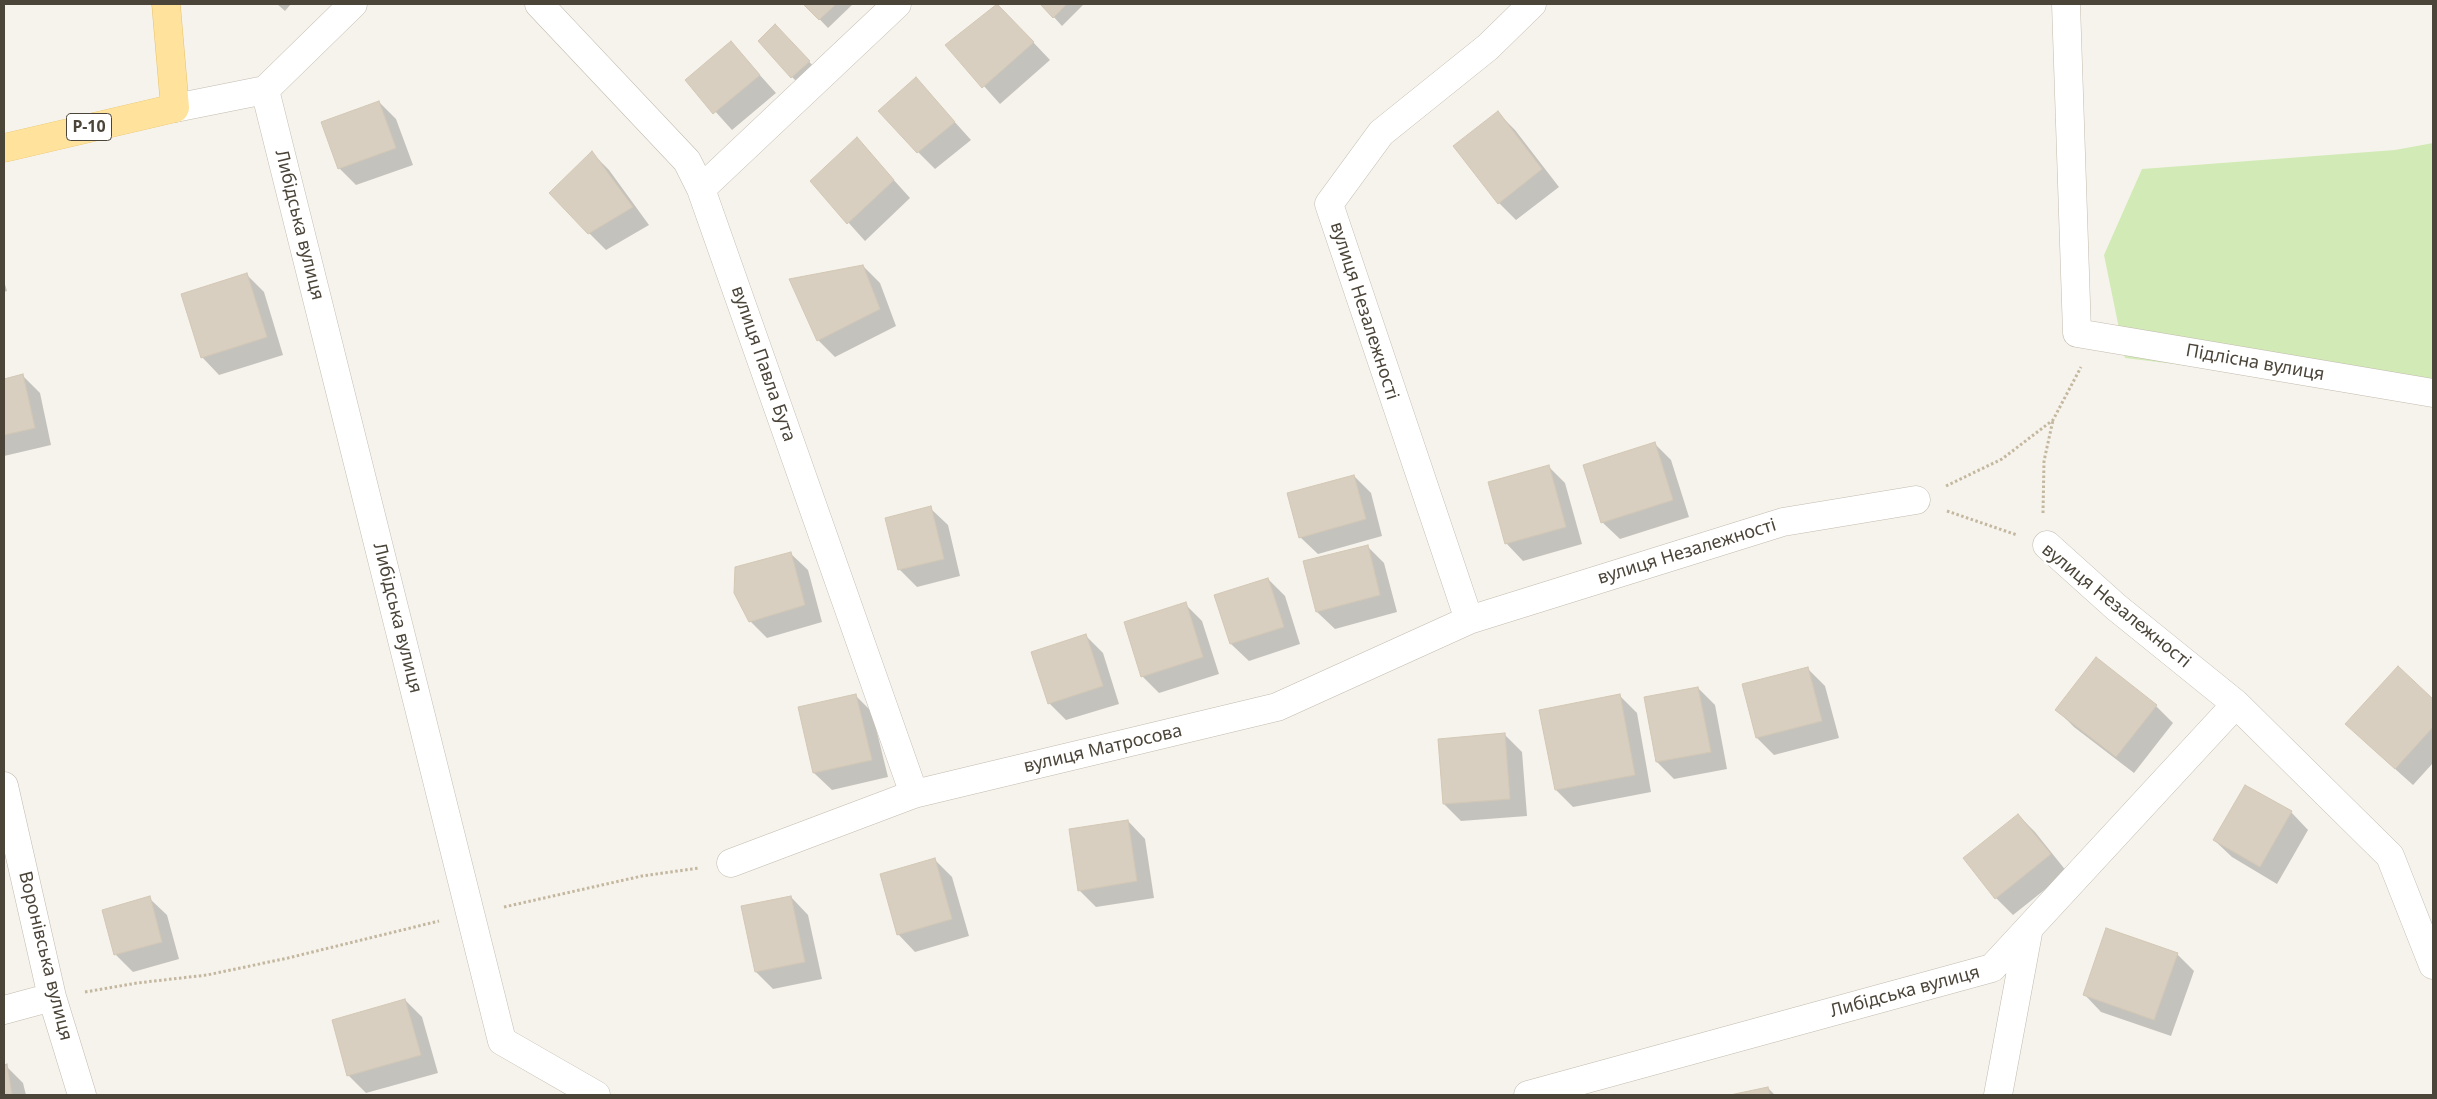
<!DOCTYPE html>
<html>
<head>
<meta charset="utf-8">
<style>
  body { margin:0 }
  #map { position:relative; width:2437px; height:1099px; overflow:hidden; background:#f6f3ec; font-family:"Noto Sans",sans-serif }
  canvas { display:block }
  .frame { position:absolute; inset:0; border:5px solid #4b4439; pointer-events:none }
</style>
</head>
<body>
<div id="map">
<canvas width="2437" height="1099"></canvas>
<div class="frame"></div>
</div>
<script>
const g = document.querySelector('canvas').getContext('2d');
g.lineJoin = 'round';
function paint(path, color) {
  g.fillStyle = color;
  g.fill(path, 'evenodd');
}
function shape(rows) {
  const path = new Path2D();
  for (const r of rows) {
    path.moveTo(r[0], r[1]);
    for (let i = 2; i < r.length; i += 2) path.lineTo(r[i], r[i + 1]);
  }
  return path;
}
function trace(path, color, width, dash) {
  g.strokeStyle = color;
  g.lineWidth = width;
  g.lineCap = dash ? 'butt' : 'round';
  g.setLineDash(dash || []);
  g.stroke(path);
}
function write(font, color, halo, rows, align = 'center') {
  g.font = font + ' "Noto Sans",sans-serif';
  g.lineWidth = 5;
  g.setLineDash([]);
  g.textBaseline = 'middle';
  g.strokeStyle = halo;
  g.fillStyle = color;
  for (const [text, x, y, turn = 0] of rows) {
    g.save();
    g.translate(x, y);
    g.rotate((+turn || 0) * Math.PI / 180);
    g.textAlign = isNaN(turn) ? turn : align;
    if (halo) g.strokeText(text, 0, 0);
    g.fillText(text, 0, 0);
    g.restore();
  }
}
paint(shape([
  [2433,143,2433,389,2223,370,2125,358,2104,255,2142,169,2395,150]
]), '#d2eab5');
paint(shape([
  [277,4,291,4,285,11],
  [805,4,853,4,828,28],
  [1042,4,1084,4,1062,26],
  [998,5,1050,60,1000,104,947,45],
  [784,35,817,70,800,85,792,77],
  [731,43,776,93,732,130,687,80],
  [916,79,971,140,935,169,918,152],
  [379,102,396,119,413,165,356,185,339,168],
  [1498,113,1515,130,1559,187,1516,220,1499,203],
  [857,139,910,198,865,241,811,181],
  [592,153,609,170,649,225,606,250,589,233],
  [863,266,880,283,896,326,835,357,818,340],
  [247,275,264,292,283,355,219,375,202,357],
  [4,281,7,291,4,292],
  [23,376,40,393,51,445,4,456,4,380],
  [1654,443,1671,460,1689,517,1620,539,1602,522],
  [1548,466,1565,483,1582,544,1523,561,1506,543],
  [1354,476,1371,493,1382,536,1318,554,1300,537],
  [930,508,948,525,960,576,917,587,899,569],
  [1367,546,1384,563,1397,612,1335,629,1317,612],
  [790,553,808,570,822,622,767,638,750,621],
  [1268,579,1285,596,1300,644,1249,661,1231,644,1216,596],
  [1185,604,1202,621,1219,674,1159,693,1142,676],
  [1086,636,1103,653,1119,704,1066,720,1049,703],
  [2398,668,2433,700,2433,763,2413,785,2364,741],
  [1808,669,1825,686,1839,738,1774,755,1757,738],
  [1698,688,1715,705,1727,769,1674,779,1657,762],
  [855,695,872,712,888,777,832,790,814,773],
  [1620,696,1637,713,1651,792,1573,807,1556,790],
  [2156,706,2173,723,2134,773,2074,727,2057,710],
  [1504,734,1522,752,1527,816,1461,821,1444,804],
  [2291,812,2308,830,2277,884,2232,857,2214,840],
  [2018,815,2035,832,2067,872,2013,915,1996,898,1965,859],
  [1128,821,1145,839,1154,898,1096,907,1079,890],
  [935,860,952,877,969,936,915,952,898,934],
  [791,897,808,915,822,979,773,989,756,972],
  [149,898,167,915,179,959,133,972,116,955],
  [2177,954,2194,971,2171,1036,2101,1012,2084,994],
  [405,1000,422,1017,438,1073,366,1093,348,1075],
  [4,1066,6,1066,23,1083,26,1095,4,1095],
  [1768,1088,1775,1095,1736,1095]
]), '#0003');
const building = shape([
  [803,4,836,4,819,20,803,4],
  [997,4,1034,42,982,88,945,45,997,4],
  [1040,4,1067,4,1053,18,1040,4],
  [775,24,810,61,791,78,758,41,775,24],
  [731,41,760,75,713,114,685,80,731,41],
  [916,77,955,122,917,153,878,111,916,77],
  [379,101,396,148,338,169,321,122,379,101],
  [1498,111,1542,169,1498,204,1453,146,1498,111],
  [857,137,894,180,847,224,810,181,857,137],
  [592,151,633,207,588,234,549,193,592,151],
  [863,265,880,309,817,341,789,279,863,265],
  [247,273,267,337,201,358,181,294,247,273],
  [23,374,35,428,4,435,4,379,23,374],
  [1655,442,1673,500,1601,523,1583,465,1655,442],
  [1549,465,1566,527,1505,544,1488,482,1549,465],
  [1354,475,1366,519,1299,538,1287,493,1354,475],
  [931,506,944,559,898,570,885,518,931,506],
  [1368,545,1380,595,1316,612,1303,561,1368,545],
  [791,552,805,605,749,622,734,593,735,567,791,552],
  [1268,578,1284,627,1230,644,1214,595,1268,578],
  [1186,602,1203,657,1141,677,1124,622,1186,602],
  [1086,634,1103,686,1048,704,1031,652,1086,634],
  [2096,657,2157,705,2116,757,2055,710,2096,657],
  [2398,666,2433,699,2433,727,2395,769,2345,724,2398,666],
  [1808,667,1822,721,1756,738,1742,684,1808,667],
  [1698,687,1711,752,1656,762,1644,697,1698,687],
  [856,694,872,760,813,773,798,707,856,694],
  [1620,694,1635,775,1555,790,1539,710,1620,694],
  [1505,733,1510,799,1443,804,1438,739,1505,733],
  [2245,785,2292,811,2260,867,2213,840,2245,785],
  [2018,814,2051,854,1995,899,1963,858,2018,814],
  [1128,820,1137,881,1078,891,1069,829,1128,820],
  [935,858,952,919,897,935,880,874,935,858],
  [150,896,162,942,114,955,102,910,150,896],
  [791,896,805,962,755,972,741,906,791,896],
  [2106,928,2178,953,2154,1020,2083,995,2106,928],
  [405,999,421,1055,347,1076,332,1020,405,999],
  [7,1064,12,1095,4,1095,4,1065,7,1064],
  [1768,1087,1770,1095,1730,1095,1768,1087]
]);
paint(building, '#d8cfc1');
trace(building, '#d3c7b4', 1);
const minor = shape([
  [539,4,687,161,701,189],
  [897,4,701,189,914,794],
  [2066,4,2077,333,2433,393],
  [265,90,502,1041,596,1095],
  [175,108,265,90,353,4],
  [2047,545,2116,607,2236,704,2390,856,2433,965],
  [1469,620,1329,204,1381,133,1488,47,1532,4],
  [4,786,52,997,82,1095],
  [731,863,914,794,1277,707,1469,620,1783,522,1916,500],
  [4,1010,52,997],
  [1528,1095,1992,968,2236,704],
  [1998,1095,2028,933]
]);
const major = shape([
  [4,148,175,108,166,4]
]);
trace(minor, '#c2bbae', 29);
trace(major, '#e6c16a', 29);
trace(shape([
  [1946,486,2002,459,2053,420,2081,367],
  [1947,511,2017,535],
  [2043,513,2044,461,2053,420],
  [504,907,642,876,699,868],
  [85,992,137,983,207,975,288,958,439,921]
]), '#c4b79f', 3, [2.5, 2.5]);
trace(minor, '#fff', 28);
trace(major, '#ffe39c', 28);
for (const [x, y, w] of [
  [89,127,45]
]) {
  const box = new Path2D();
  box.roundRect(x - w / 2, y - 13.5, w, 27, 4);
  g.fillStyle = '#fff';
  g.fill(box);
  trace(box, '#4b4439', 1);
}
write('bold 16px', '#4b4439', null, [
  ["Р-10",89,127]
]);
write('18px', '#4b4439', '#fff', [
  ["Либідська вулиця",299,225,76],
  ["вулиця Незалежності",1364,311,72],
  ["Підлісна вулиця",2255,363,10],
  ["вулиця Павла Бута",763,364,71],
  ["вулиця Незалежності",1687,552,-17],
  ["вулиця Незалежності",2116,606,39],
  ["Либідська вулиця",397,618,76],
  ["вулиця Матросова",1103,749,-13],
  ["Воронівська вулиця",45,956,76],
  ["Либідська вулиця",1905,992,-15]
]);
</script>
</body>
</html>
